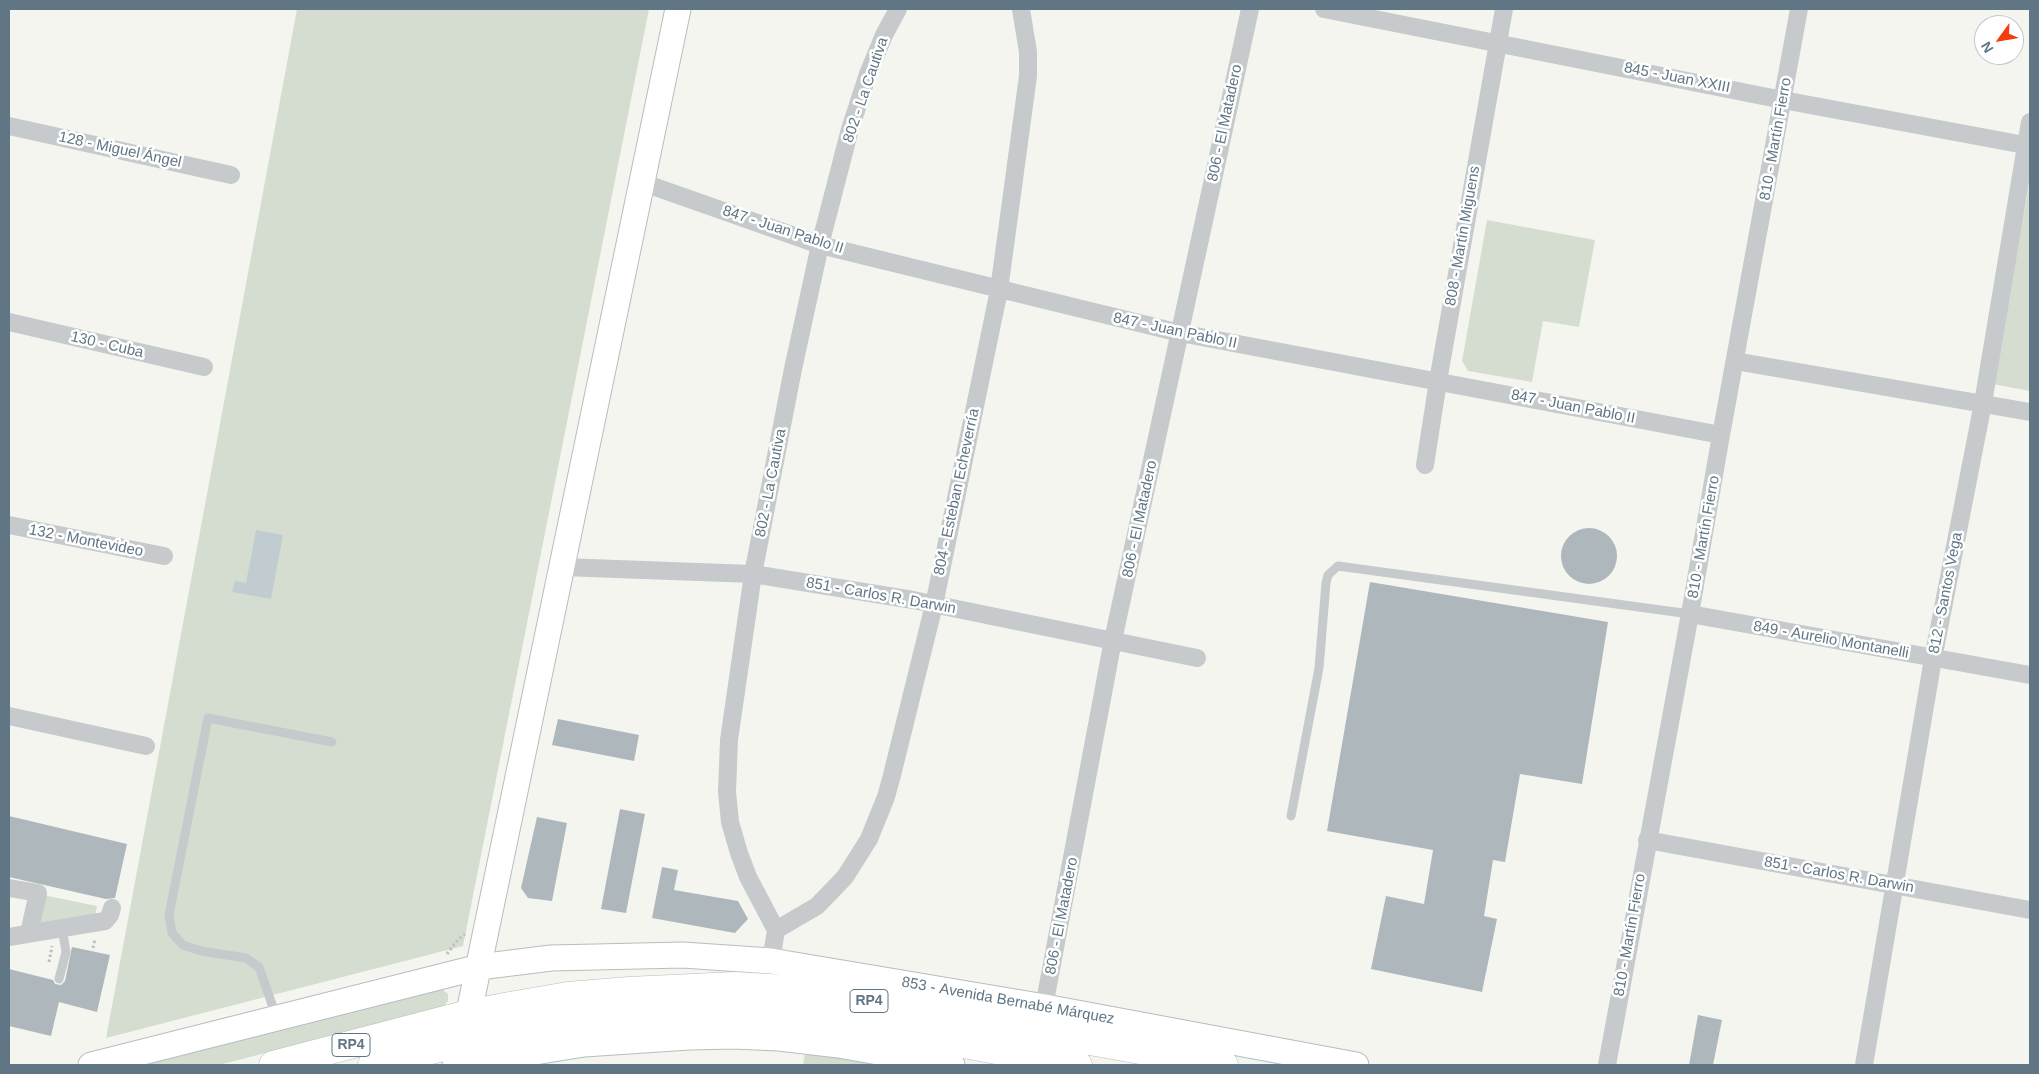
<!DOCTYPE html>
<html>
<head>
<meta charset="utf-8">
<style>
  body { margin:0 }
  #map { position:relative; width:2039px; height:1074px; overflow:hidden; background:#f5f5f0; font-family:Arial,sans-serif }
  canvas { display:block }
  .frame { position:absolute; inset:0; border:10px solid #607684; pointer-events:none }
  .north { position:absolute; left:1974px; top:15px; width:50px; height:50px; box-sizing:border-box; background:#fff; border:1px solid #bfc8ce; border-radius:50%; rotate:238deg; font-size:14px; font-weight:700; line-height:20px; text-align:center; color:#607684 }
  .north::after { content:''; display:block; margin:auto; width:18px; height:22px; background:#f43c11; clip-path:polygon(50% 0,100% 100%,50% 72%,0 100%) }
</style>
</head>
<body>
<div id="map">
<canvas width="2039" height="1074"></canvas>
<div class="frame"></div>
<div class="north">N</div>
</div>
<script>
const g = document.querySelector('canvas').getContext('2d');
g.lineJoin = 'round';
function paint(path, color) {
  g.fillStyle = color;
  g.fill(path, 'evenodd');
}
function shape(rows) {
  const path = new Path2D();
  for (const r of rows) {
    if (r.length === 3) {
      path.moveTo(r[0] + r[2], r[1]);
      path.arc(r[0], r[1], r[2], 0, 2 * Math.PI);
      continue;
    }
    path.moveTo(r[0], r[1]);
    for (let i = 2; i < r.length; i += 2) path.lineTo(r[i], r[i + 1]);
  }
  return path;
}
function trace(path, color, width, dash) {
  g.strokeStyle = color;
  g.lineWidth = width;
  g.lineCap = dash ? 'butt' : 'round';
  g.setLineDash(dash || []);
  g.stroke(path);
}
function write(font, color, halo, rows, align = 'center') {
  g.font = font + ' Arial,sans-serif';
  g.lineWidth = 5;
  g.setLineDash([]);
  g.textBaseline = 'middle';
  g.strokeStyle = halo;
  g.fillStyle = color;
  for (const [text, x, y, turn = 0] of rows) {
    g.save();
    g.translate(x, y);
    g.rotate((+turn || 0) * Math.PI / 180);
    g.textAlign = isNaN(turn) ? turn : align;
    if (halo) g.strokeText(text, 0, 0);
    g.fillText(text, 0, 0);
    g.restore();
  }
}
paint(shape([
  [297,9,649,9,463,946,106,1038],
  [2030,181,2030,391,1992,384],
  [1487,220,1595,240,1579,327,1543,321,1532,382,1468,371,1462,361],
  [43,895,97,906,94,920,36,927],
  [442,989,448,994,448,1001,443,1007,219,1065,131,1065],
  [806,1047,921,1065,803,1065]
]), '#d5ddd0');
paint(shape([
  [256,530,283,535,271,599,232,592,235,581,246,583]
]), '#c1ccd1');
paint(shape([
  [1589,556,28],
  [1370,582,1608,622,1582,784,1520,774,1505,862,1493,860,1484,916,1497,919,1482,992,1371,969,1386,896,1424,904,1433,850,1327,831],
  [558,719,639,735,634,761,552,745],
  [620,809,645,814,626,913,601,909],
  [9,816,127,844,115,898,106,899,9,877],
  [537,817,567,823,552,901,528,898,521,888],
  [662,867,678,870,674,890,738,901,748,919,735,933,652,918],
  [72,947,110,955,97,1012,59,1002,51,1036,9,1026,9,969,53,980,55,984,61,985,65,981],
  [1698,1015,1722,1020,1713,1065,1689,1065]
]), '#aeb7bb');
const secondary = shape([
  [91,1065,479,967,551,958,683,955,771,961,1045,1007,1356,1065],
  [455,1065,584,1044,689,1037,733,1036,779,1038,839,1045,952,1065],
  [458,1065,678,9]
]);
const primary = shape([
  [273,1065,468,1014,510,1006,568,996,629,991,734,986,786,989,845,997,1224,1065],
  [372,1065,463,1042,565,1023,662,1014,713,1013,761,1013,833,1020,1078,1065]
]);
trace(secondary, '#b7bdc1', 27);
trace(primary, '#b8bcbf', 29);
trace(shape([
  [93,948,95,939],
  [447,954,456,942,465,934],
  [49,962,52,946]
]), '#bec1c2', 3, [2.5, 2.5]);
trace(shape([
  [1291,816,1319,668,1326,583,1328,575,1338,566,1690,614],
  [59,979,66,952,62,928],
  [276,1016,259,967,246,958,201,951,183,945,172,933,169,915,208,718,332,742]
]), '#c6cacc', 9);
trace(shape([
  [1324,9,1783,100,2030,146],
  [9,126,231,175],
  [641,182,820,245,1180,333,1721,435],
  [9,322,204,367],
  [1735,361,2030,412],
  [1425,465,1438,381,1504,9],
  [9,525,164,556],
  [562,567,753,574,913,600,1197,658],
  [1690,614,2030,675],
  [9,716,146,746],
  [1647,840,2030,910],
  [9,888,38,893,29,933],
  [776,930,817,906,845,877,869,839,886,797,892,775,934,605,999,290,1028,76,1028,52,1021,9],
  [9,937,105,921,110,915,112,908],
  [771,961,776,930,748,877,739,853,730,822,727,792,729,740,753,574,793,369,820,245,850,129,868,74,884,35,898,9],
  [1042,1017,1113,640,1250,9],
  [1607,1065,1690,614,1721,435,1799,9],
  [1864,1065,1933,659,1983,403,2030,122]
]), '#c6cacc', 18);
trace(secondary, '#fff', 25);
trace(primary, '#fff', 28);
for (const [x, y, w] of [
  [869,1001,38],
  [351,1045,38]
]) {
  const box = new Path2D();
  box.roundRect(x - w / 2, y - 11.5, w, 23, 4);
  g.fillStyle = '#fff';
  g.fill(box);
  trace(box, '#607684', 1);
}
write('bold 14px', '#607684', null, [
  ["RP4",869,1001],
  ["RP4",351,1045]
]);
write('15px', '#607684', '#fff', [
  ["845 - Juan XXIII",1677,78,11],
  ["802 - La Cautiva",866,90,-71],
  ["806 - El Matadero",1225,123,-78],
  ["810 - Martín Fierro",1776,139,-80],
  ["128 - Miguel Ángel",120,150,12],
  ["847 - Juan Pablo II",783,230,18],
  ["808 - Martín Miguens",1463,236,-80],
  ["847 - Juan Pablo II",1175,331,12],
  ["130 - Cuba",107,345,13],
  ["847 - Juan Pablo II",1573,407,11],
  ["802 - La Cautiva",771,483,-79],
  ["804 - Esteban Echeverría",957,492,-78],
  ["806 - El Matadero",1140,519,-78],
  ["810 - Martín Fierro",1704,537,-80],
  ["132 - Montevideo",86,541,11],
  ["812 - Santos Vega",1946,593,-79],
  ["851 - Carlos R. Darwin",881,596,10],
  ["849 - Aurelio Montanelli",1831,640,10],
  ["851 - Carlos R. Darwin",1839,875,10],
  ["806 - El Matadero",1062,916,-79],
  ["810 - Martín Fierro",1630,935,-80],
  ["853 - Avenida Bernabé Márquez",1008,1001,10]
]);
</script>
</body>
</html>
